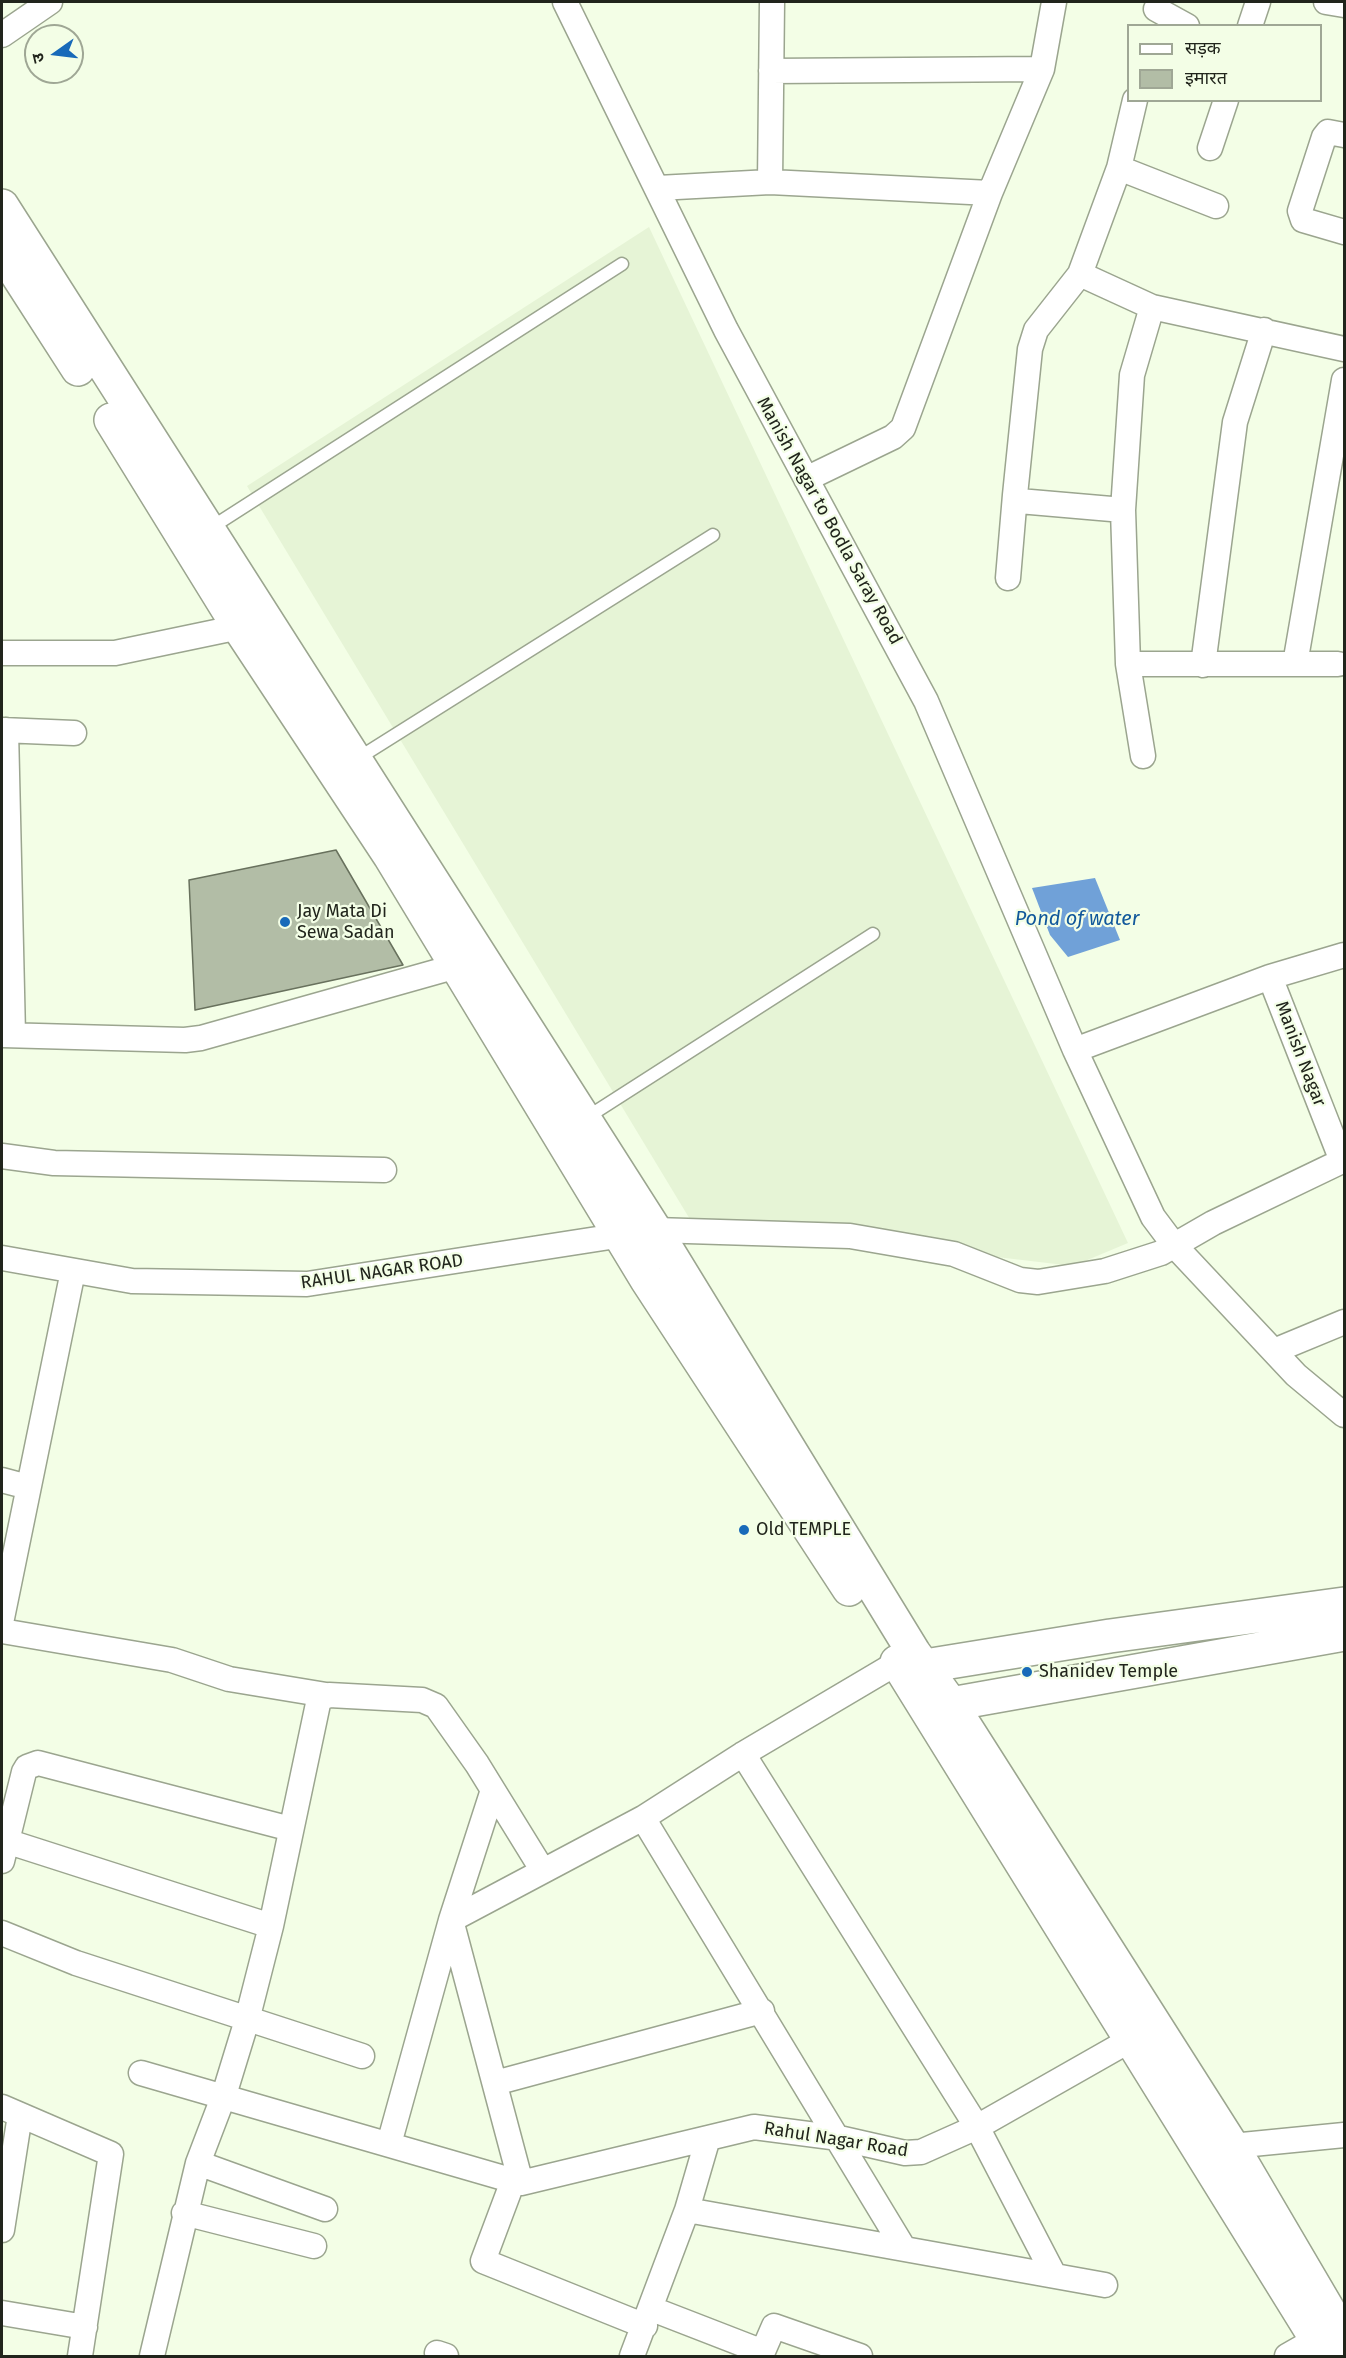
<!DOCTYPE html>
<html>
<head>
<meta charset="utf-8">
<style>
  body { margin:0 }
  #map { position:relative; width:1346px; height:2358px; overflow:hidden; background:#f3fee6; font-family:"Fira Sans","Noto Sans Devanagari",sans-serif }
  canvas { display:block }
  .frame { position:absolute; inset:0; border:3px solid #21251c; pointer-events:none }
  .legend { position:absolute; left:1127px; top:24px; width:195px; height:78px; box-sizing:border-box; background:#f3fee6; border:2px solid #9fa795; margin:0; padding:8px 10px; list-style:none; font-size:18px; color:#21251c }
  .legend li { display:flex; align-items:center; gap:12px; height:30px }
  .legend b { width:30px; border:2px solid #9fa795 }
  .north { position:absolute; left:24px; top:24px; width:60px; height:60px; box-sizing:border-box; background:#f3fee6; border:2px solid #9fa795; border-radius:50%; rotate:256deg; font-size:16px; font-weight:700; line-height:24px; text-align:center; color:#21251c }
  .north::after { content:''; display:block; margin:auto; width:21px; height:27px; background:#186ab9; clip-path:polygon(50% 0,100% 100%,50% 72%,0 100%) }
</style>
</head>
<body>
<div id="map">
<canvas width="1346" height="2358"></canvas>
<div class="frame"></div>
<ul class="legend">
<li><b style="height:8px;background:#fff"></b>सड़क</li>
<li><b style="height:16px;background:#b2bda6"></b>इमारत</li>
</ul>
<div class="north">उ</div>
</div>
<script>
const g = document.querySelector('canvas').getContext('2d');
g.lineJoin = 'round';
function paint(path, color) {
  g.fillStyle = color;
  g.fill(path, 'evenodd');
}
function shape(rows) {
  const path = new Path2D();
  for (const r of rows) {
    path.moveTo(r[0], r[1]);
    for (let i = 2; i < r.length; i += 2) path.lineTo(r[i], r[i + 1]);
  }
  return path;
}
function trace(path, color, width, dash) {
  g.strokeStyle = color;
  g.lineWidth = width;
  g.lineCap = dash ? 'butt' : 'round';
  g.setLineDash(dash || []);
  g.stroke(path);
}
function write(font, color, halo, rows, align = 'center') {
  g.font = font + ' "Fira Sans",sans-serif';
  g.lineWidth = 4.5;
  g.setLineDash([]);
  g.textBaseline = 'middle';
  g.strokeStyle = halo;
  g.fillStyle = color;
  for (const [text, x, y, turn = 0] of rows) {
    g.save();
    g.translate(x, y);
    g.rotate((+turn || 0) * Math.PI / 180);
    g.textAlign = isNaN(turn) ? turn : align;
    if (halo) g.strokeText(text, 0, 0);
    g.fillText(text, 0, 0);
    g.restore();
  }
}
paint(shape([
  [649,227,1128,1243,1073,1266,691,1221,247,486]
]), '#e6f4d6');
paint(shape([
  [1095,878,1120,940,1068,957,1050,935,1032,888]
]), '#70a1d8');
const building = shape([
  [336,850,403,965,195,1010,189,880,336,850]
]);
paint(building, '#b2bda6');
trace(building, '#68715d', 1.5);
const service = shape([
  [209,529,622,264],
  [357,759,713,535],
  [586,1118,873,934]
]);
const minor = shape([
  [565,2,726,330,926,701,1075,1050],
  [1326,2,1344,5],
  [1156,9,1187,26],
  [1250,26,1258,2],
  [2,35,50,2],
  [771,71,1042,69],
  [1344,135,1328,132,1324,137,1300,211,1303,220,1344,232],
  [1210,148,1226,100],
  [1119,168,1216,206],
  [770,182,772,2],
  [658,188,770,182,990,193],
  [1080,274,1152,307],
  [806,479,893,437,903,428,990,193,1042,69,1054,2],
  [1123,510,1019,501,1015,495,1030,349,1036,330,1080,274,1119,168,1135,100],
  [1008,578,1015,495],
  [2,653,115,653,254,624],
  [1128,664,1338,664],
  [1295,664,1344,380],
  [1203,665,1235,422,1264,330],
  [2,730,74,733],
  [6,730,13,1035],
  [1143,756,1128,664,1123,510,1132,375,1152,307,1344,349],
  [1344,955,1270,977,1075,1050,1153,1217,1174,1245,1296,1375,1344,1415],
  [1270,977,1342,1161,1344,1160],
  [2,1035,185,1040,201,1038,457,966],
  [2,1156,54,1163,384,1170],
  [2,1258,132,1281,307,1284,655,1230,850,1236,954,1254,1020,1280,1038,1282,1105,1271,1161,1253,1213,1223,1342,1161],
  [1274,1351,1344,1322],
  [2,1480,28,1487],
  [2,1618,73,1271],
  [2,1631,172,1660,229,1679,326,1695],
  [743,1754,977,2127,1054,2275],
  [643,1818,903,2247],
  [6,1841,271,1926],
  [2,1861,24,1772,27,1767,38,1763,291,1829],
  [2,1933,76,1963,362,2056],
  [141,2073,521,2183,754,2127,839,2138,905,2153,921,2152,977,2127,1146,2031],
  [495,2083,762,2011],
  [2,2107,111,2154,80,2356],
  [389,2144,451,1920,493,1790],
  [1232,2146,1344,2135],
  [198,2163,325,2209],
  [513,2181,483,2261,645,2326],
  [521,2183,451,1920,643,1818,743,1754,912,1654],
  [687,2210,1105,2285],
  [184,2213,314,2246],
  [2,2230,20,2115],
  [652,2309,763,2352],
  [2,2313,85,2327],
  [437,2353,446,2356],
  [152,2356,198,2163,224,2095,247,2020,271,1926,319,1699,329,1695,422,1700,436,1706,477,1764,543,1871],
  [632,2356,687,2210,708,2138],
  [761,2356,774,2326,860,2356],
  [1287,2356,1329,2332]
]);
const secondary = shape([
  [2,206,655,1230,914,1653,951,1704,1232,2146,1344,2337],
  [2,251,78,369],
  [111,420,240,629,390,856,647,1280,849,1589],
  [897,1662,1327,2356],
  [925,1666,1110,1636,1344,1604],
  [951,1704,1344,1634]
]);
trace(service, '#9ba58f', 15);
trace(minor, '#9ba58f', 27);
trace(secondary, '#9ba58f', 36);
trace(service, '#fff', 12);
trace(minor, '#fff', 24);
trace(secondary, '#fff', 33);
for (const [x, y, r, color] of [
  [285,922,6,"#186ab9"],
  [744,1530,6,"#186ab9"],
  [1027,1672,6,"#186ab9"]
]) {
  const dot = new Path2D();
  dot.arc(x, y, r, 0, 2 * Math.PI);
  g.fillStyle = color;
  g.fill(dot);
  trace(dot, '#f3fee6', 2);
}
write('18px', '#21251c', '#f3fee6', [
  ["Manish Nagar to Bodla Saray Road",829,521,61],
  ["Manish Nagar",1300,1054,69],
  ["RAHUL NAGAR ROAD",382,1272,-8],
  ["Rahul Nagar Road",836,2140,9]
]);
write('18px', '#21251c', '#f3fee6', [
  ["Jay Mata Di",297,912],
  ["Sewa Sadan",297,933],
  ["Old TEMPLE",756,1530],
  ["Shanidev Temple",1039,1672]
], 'left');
write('italic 20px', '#11589b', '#f3fee6', [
  ["Pond of water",1077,919]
]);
</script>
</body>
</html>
